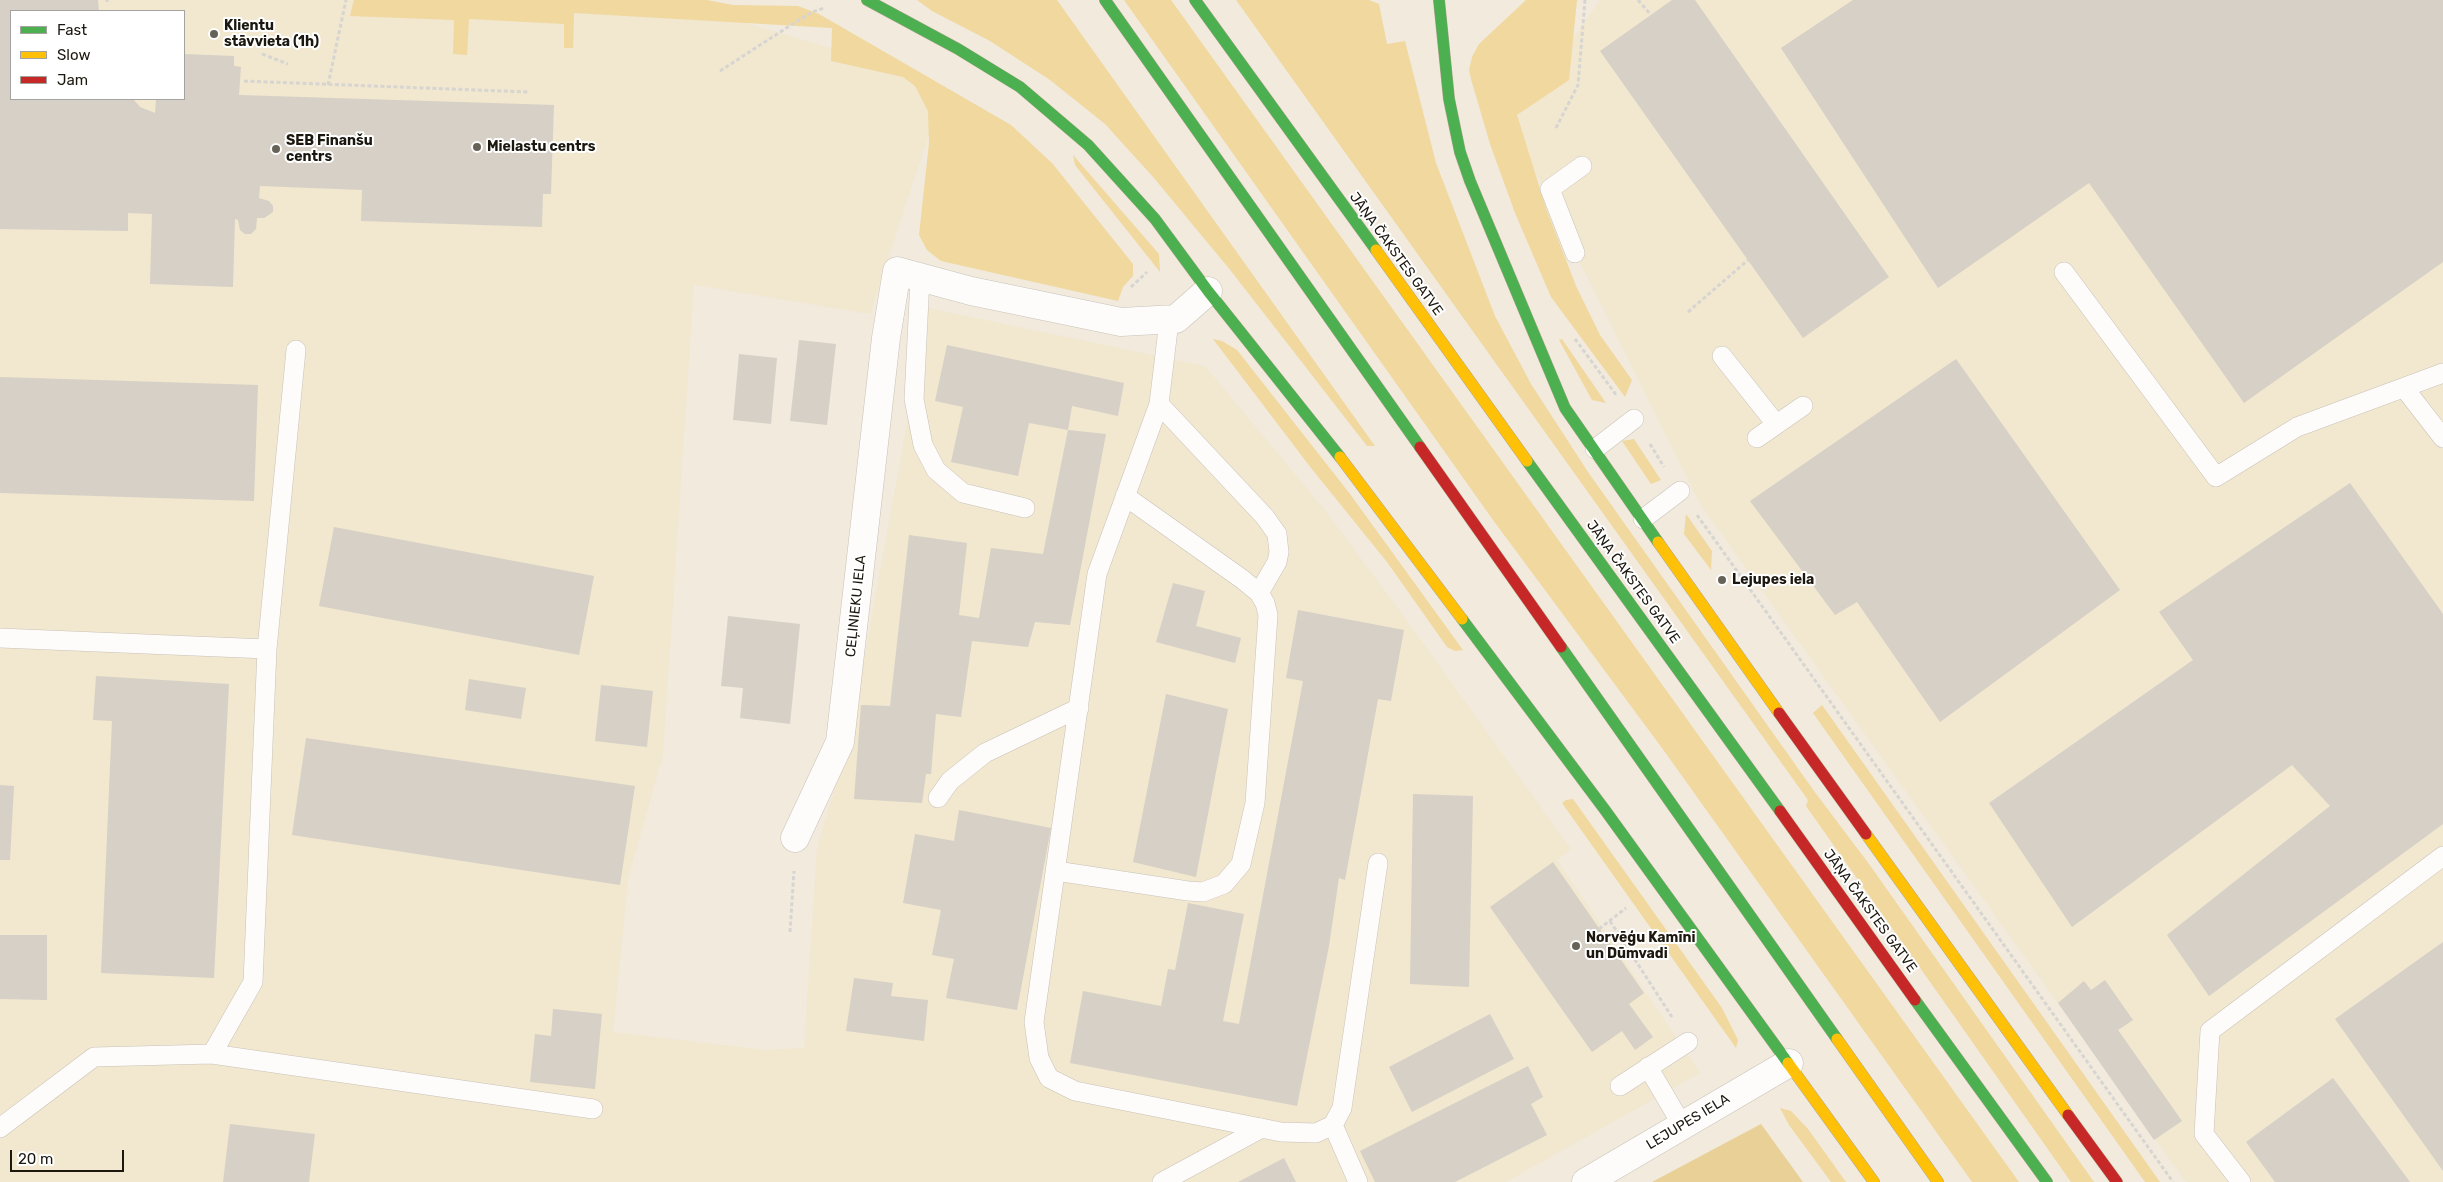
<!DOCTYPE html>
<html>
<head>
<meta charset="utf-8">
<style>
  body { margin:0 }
  #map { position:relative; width:2443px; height:1182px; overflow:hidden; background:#f1eadd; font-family:Rubik,sans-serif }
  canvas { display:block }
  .legend { position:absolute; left:10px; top:10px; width:175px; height:90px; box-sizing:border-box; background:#fff; border:1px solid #a4a39f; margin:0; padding:6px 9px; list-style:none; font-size:15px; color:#1c180f }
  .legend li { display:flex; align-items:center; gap:10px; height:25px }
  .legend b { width:25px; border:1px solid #a4a39f }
  .scale { position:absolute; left:10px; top:1150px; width:114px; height:22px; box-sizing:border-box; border:2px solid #1c180f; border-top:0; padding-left:6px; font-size:15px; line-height:18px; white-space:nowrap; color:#1c180f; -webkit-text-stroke:4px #fff; paint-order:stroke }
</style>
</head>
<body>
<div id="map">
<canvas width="2443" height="1182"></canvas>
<ul class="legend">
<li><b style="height:6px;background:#4caf50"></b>Fast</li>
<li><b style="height:6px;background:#ffc107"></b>Slow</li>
<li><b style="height:6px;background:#c62828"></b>Jam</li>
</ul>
<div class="scale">20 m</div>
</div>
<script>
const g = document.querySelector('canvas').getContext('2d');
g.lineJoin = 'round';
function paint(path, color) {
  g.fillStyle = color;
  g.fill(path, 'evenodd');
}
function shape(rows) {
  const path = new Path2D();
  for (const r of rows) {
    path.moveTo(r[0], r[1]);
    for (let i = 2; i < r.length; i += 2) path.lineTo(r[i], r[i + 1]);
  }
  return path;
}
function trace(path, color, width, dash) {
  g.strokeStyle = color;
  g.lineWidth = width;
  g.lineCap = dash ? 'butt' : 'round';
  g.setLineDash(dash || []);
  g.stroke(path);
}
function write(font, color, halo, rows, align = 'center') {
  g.font = font + ' Rubik,sans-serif';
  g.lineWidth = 4;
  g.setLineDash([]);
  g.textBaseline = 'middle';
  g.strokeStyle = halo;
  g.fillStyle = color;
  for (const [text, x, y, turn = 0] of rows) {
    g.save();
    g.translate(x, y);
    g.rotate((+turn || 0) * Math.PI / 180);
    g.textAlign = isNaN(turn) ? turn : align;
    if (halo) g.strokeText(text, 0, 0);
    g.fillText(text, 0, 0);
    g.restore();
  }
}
paint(shape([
  [0,0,669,0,850,54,906,73,942,95,870,314,694,285,663,755,628,879,613,1032,766,1050,804,1048,817,848,850,736,928,308,1205,366,1324,509,1400,611,1571,849,1557,860,1700,1073,1506,1182,0,1182],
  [11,11,184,11,184,99,11,99],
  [1600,0,2443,0,2443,1182,2186,1182,1700,504,1512,125]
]), '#f2e7cf');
paint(shape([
  [354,0,707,0,733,5,798,6,819,14,1011,125,1052,163,1133,264,1133,276,1123,287,1118,301,941,261,927,250,919,235,929,143,928,111,915,86,903,77,831,61,832,28,574,13,573,48,564,48,564,24,469,19,467,55,453,54,454,20,350,16],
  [917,0,1057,0,1375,446,1367,446,1231,271,1154,178,1105,124,1050,80,990,41,932,11],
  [1124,0,1171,0,2019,1182,1972,1182,1662,748,1493,520],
  [1236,0,1369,0,1379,4,1387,44,1405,41,1436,163,1495,316,1531,384,1588,472,1814,791,1869,864,2094,1182,2071,1182,1806,806,1808,800],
  [1526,0,1577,0,1569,80,1517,115,1546,208,1576,286,1600,335,1632,380,1625,397,1551,297,1515,213,1490,144,1471,79,1469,70,1472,57,1479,44],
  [1073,155,1159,254,1160,272,1075,165],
  [1213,339,1222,341,1237,350,1350,494,1463,650,1455,651,1447,647,1387,562,1311,468],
  [1562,339,1606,403,1592,400,1559,340],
  [1634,439,1661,480,1651,484,1622,441],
  [1686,514,1712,551,1711,570,1684,534],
  [1822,705,2160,1182,2145,1182,1813,713],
  [1573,799,1722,1008,1738,1040,1736,1048,1562,803,1566,800],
  [1780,1108,1791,1111,1808,1129,1846,1182,1831,1182,1789,1125]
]), '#f0d89f');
paint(shape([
  [1761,1124,1803,1182,1652,1182]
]), '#e8d097');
paint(shape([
  [0,0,98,0,99,11,11,11,11,99,133,99,140,107,155,113,156,99,184,99,184,54,234,56,234,66,241,67,239,95,554,105,551,194,543,194,542,227,361,221,362,190,260,186,259,198,269,201,273,206,273,212,264,218,257,218,256,229,251,234,245,234,240,230,238,220,235,219,233,287,150,284,152,214,128,213,128,231,0,229],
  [1672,0,1695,0,1889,277,1803,338,1600,51],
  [1853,0,2443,0,2443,262,2244,403,2089,183,1938,288,1781,48],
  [799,340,836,344,827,425,790,421],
  [947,345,1124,383,1118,416,1072,406,1068,430,1029,423,1018,476,951,462,963,407,935,401],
  [739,354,777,358,771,424,733,420],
  [1956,359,2120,590,1940,722,1857,602,1835,615,1750,501],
  [0,377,258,385,254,501,0,493],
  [1068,430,1106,434,1070,625,1035,622,1028,647,972,641,961,717,936,714,931,774,926,774,922,803,854,799,861,705,890,706,909,535,967,543,959,615,979,618,991,548,1043,554],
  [2350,483,2443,614,2443,824,2209,996,2167,935,2330,806,2292,765,2072,927,1989,803,2193,660,2159,612],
  [334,527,594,576,579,655,319,606],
  [1173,583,1205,591,1196,626,1241,638,1235,663,1156,642],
  [1298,610,1404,630,1391,701,1378,699,1345,880,1339,878,1329,946,1297,1106,1070,1063,1083,991,1161,1006,1168,969,1175,970,1188,903,1244,914,1223,1021,1239,1024,1303,681,1286,678],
  [728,616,800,624,790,724,740,718,743,688,721,686],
  [96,676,229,684,214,978,101,973,112,721,93,720],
  [469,679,526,688,521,719,465,710],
  [601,685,653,691,647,747,595,741],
  [1166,694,1228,709,1196,877,1133,862],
  [306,738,635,786,620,885,292,835],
  [0,785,14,786,10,860,0,860],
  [1413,794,1473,796,1469,987,1410,984],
  [959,810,1051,828,1017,1010,946,998,954,959,932,955,941,910,903,903,915,834,954,841],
  [1553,862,1644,993,1629,1004,1653,1037,1635,1050,1622,1031,1592,1052,1490,907],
  [0,935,47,935,47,1000,0,999],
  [2443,942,2443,1171,2335,1019],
  [854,978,893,983,891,996,928,1000,924,1041,846,1031],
  [2105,980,2133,1020,2118,1030,2182,1121,2154,1140,2058,1003,2084,981,2091,990],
  [553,1009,602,1014,595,1089,530,1082,535,1034,551,1036],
  [1490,1014,1514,1059,1412,1112,1389,1067],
  [1528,1066,1543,1097,1531,1104,1547,1135,1455,1182,1375,1182,1360,1151],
  [2333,1078,2410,1182,2275,1182,2246,1142],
  [230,1124,315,1134,309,1182,223,1182],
  [1284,1158,1296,1182,1238,1182]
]), '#d6d0c6');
const lane = shape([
  [1575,253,1550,189,1582,166],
  [2064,272,2216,477,2297,427,2443,373],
  [920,279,914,399,923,445,936,470,963,493,1025,508],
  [1169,321,1159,404,1097,574,1034,1022,1039,1058,1049,1078,1075,1091,1281,1132,1316,1133,1333,1125,1342,1108,1378,863],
  [1722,356,1776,424],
  [2405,389,2443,438],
  [1159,404,1265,517,1277,534,1279,552,1277,562,1259,593],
  [1757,438,1803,406],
  [1595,449,1634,419],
  [1643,519,1680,491],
  [0,638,267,649],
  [938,798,950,781,985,753,1079,708],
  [1056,871,1188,891,1203,892,1224,884,1241,864,1255,803,1268,615,1265,603,1259,593,1242,579,1125,496],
  [212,1054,593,1109],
  [1648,1067,1682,1125],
  [1620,1086,1688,1042],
  [1333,1125,1358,1182],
  [0,1128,94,1057,212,1054,253,982,267,649,296,350],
  [1162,1182,1262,1128],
  [2241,1182,2204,1134,2210,1031,2443,856]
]);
const street = shape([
  [795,838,840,742,886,338,897,271,971,291,1121,322,1176,319,1208,291],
  [1586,1182,1789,1063]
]);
const fast = shape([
  [867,0,958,49,1020,87,1088,145,1155,219,1208,291,1340,457],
  [1105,0,1420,447],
  [1195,0,1376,250],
  [1439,0,1449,99,1460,152,1470,181,1565,408,1658,542],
  [1527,461,1780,811],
  [1462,619,1605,810,1788,1063],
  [1561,647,1837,1039],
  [1915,1000,2047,1182]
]);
const slow = shape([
  [1376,250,1527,461],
  [1340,457,1462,619],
  [1658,542,1779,713],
  [1866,834,2068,1115],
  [1837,1039,1938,1182],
  [1788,1063,1874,1182]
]);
const jam = shape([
  [1420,447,1561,647],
  [1779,713,1866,834],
  [1780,811,1915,1000],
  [2068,1115,2117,1182]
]);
trace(lane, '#c8c2b8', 20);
trace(street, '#c8c2b8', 29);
trace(fast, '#afa590', 12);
trace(slow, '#afa590', 12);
trace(jam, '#afa590', 12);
trace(shape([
  [1638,0,1651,15],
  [107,2,107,0],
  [262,54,288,64],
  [720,71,791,25,812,12,824,8],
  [244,81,529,92],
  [328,85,346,0],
  [1556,128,1578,85,1585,0],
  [1131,287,1147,272],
  [1688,312,1748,260],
  [1575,339,1617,396],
  [1650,444,1664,467],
  [1697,515,2173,1182],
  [1610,921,1672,1017],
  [1599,929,1626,908],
  [790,932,794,871]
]), '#d7d5d1', 3, [4, 2.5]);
trace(lane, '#fdfcfa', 19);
trace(street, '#fdfcfa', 28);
trace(fast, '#4caf50', 11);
trace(slow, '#ffc107', 11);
trace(jam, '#c62828', 11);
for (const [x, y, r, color] of [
  [214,34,5,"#676257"],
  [477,147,5,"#676257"],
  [276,149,5,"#676257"],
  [1722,580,5,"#676257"],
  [1576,946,5,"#676257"]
]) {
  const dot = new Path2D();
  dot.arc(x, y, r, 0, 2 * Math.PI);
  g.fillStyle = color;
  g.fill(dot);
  trace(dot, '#fff', 2);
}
write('bold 14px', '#1c180f', '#fff', [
  ["Klientu",224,26],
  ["stāvvieta (1h)",224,42],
  ["SEB Finanšu",286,141],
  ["centrs",286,157],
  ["Mielastu centrs",487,147],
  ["Lejupes iela",1732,580],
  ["Norvēģu Kamīni",1586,938],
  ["un Dūmvadi",1586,954]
], 'left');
write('14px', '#1c180f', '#fff', [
  ["JĀŅA ČAKSTES GATVE",1396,254,54],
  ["JĀŅA ČAKSTES GATVE",1633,582,54],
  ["CEĻINIEKU IELA",856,606,-84],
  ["JĀŅA ČAKSTES GATVE",1870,911,54],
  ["LEJUPES IELA",1688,1122,-31]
]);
</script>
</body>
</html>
